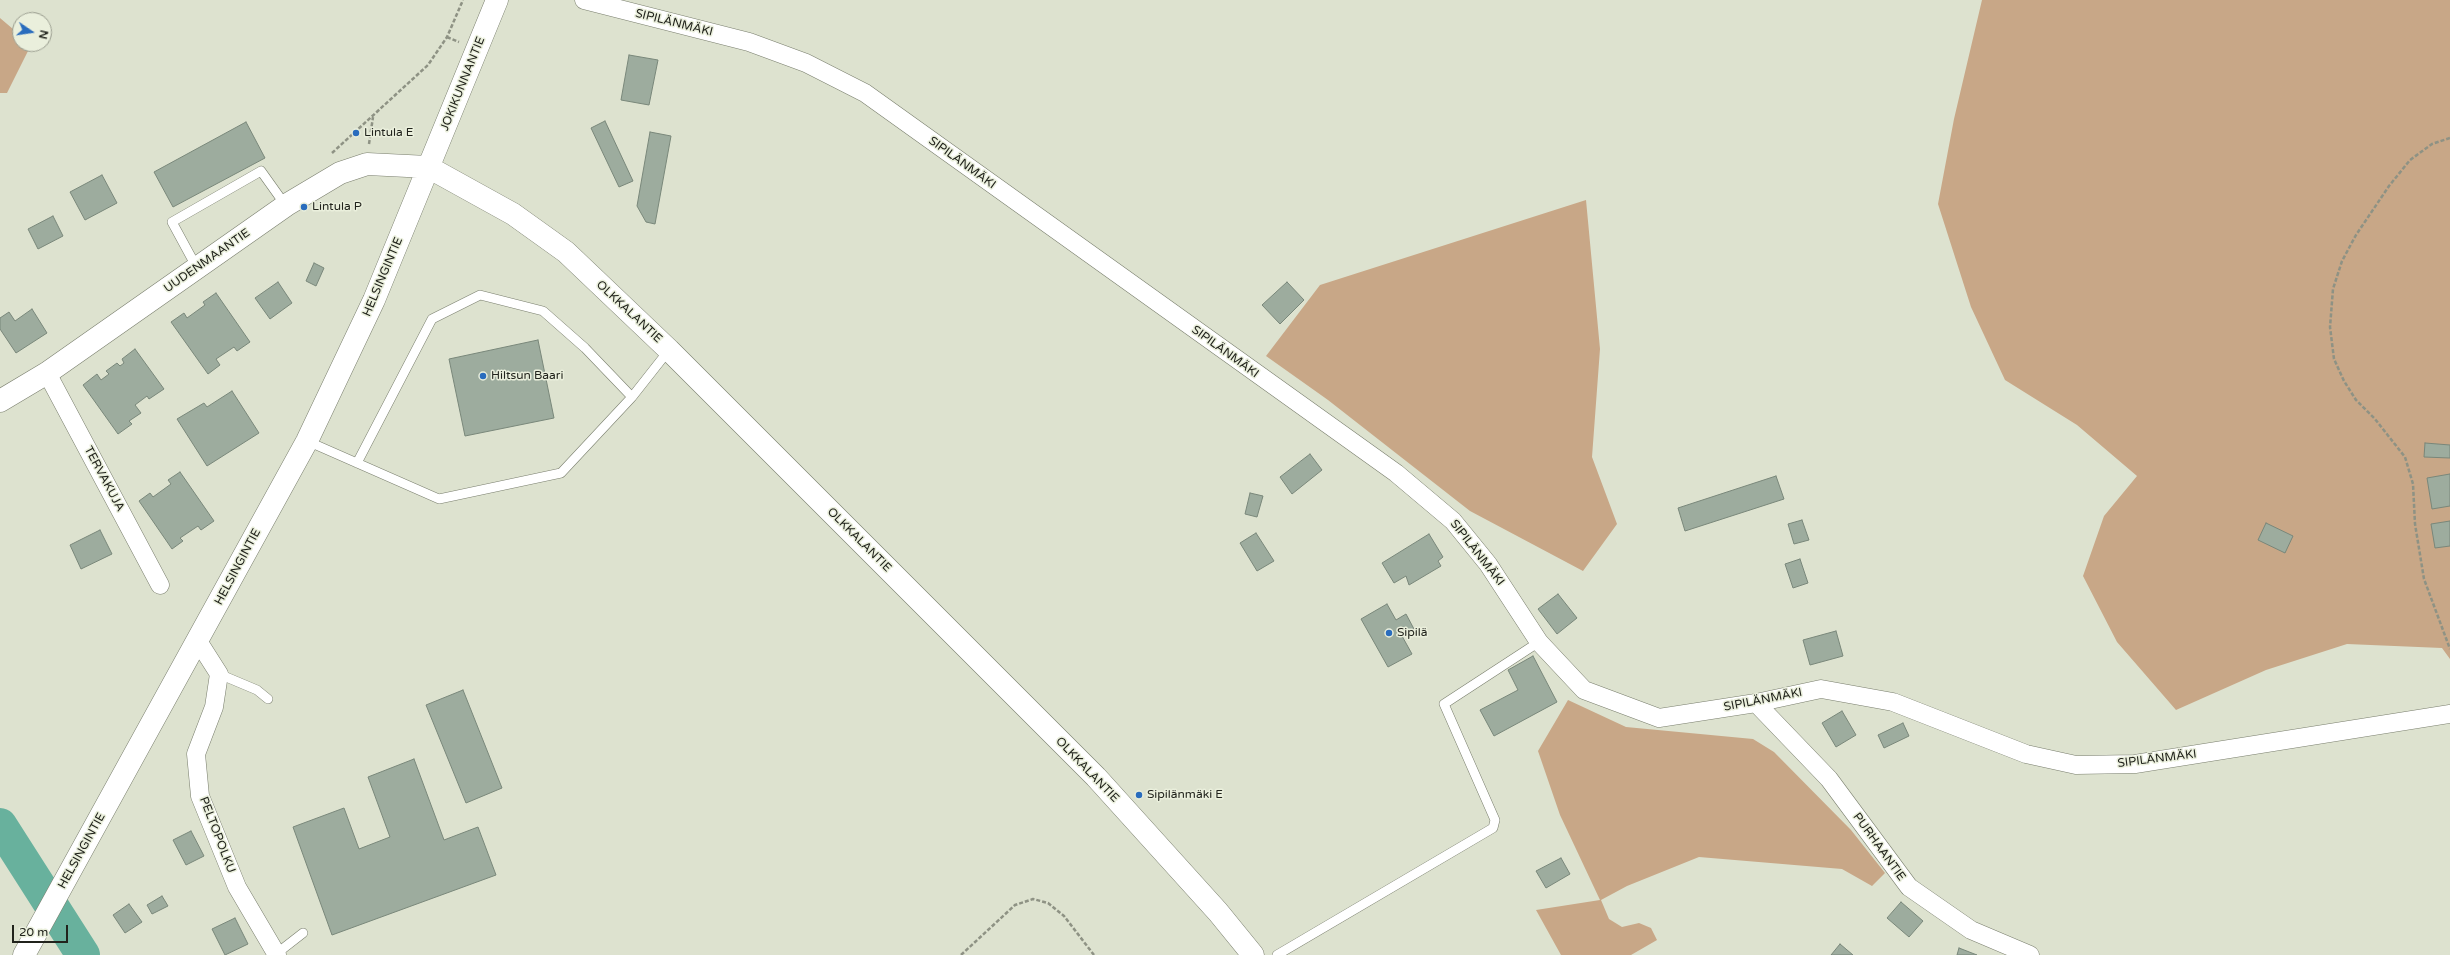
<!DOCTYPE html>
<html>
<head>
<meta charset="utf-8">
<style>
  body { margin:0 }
  #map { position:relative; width:2450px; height:955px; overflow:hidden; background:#dde2cf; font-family:"Varela Round",sans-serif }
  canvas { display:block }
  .north { position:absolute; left:12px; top:12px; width:40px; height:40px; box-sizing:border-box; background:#eaefdc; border:1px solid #9a9d8f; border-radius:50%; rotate:103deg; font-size:11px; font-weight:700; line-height:16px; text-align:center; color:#21231c }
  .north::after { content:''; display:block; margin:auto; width:14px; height:18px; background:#296cbd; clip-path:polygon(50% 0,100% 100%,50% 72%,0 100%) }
  .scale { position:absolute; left:12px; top:925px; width:56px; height:18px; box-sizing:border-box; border:2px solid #21231c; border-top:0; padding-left:5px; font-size:12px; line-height:14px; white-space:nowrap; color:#21231c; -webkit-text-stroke:3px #eaefdc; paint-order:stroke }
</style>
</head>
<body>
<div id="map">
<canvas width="2450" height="955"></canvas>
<div class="north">N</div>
<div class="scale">20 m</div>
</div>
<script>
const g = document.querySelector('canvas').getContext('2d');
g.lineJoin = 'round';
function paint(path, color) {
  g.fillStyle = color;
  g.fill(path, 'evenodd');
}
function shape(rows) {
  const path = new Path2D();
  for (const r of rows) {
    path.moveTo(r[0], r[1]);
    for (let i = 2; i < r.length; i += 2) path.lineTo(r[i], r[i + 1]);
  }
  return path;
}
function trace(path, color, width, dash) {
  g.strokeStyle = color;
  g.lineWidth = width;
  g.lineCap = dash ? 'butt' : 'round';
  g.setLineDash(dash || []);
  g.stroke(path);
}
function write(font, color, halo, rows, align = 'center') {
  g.font = font + ' "Varela Round",sans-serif';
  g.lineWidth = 3;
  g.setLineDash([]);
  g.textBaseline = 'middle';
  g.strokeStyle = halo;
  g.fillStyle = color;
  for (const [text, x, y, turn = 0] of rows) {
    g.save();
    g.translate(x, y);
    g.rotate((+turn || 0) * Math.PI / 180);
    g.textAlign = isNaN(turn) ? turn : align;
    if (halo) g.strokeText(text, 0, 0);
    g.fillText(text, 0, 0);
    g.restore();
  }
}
paint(shape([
  [1982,0,2450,0,2450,659,2442,648,2347,644,2266,670,2176,710,2117,642,2083,576,2104,516,2137,476,2077,425,2005,380,1971,307,1938,204,1954,119],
  [0,18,20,35,20,44,31,45,7,93,0,93],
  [1586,200,1600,349,1592,457,1617,524,1583,571,1470,511,1328,400,1266,356,1320,285],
  [1568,700,1626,727,1753,739,1774,752,1851,830,1885,873,1872,886,1842,869,1699,857,1627,886,1601,900,1609,919,1622,927,1639,923,1651,928,1657,940,1631,955,1561,955,1536,910,1600,900,1560,815,1538,751]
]), '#c8a787');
trace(shape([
  [0,825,83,955]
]), '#68b19d', 34);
const building = shape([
  [629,55,658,60,649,105,621,100,629,55],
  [605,121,633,181,619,187,591,128,605,121],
  [246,122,265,158,173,207,154,172,246,122],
  [650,132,671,136,655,224,646,222,637,206,650,132],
  [102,175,117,203,85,220,70,192,102,175],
  [53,216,63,236,38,249,28,229,53,216],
  [314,263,324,268,316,286,306,281,314,263],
  [278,282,292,303,270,319,255,298,278,282],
  [1287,282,1304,300,1280,324,1262,305,1287,282],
  [216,293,250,342,237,351,234,347,216,359,220,365,208,374,171,322,184,313,187,318,205,305,203,302,216,293],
  [32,309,47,333,16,353,0,329,0,318,9,312,15,321,32,309],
  [538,340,554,418,465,436,449,359,538,340],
  [135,349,164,389,149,399,147,396,135,405,141,413,129,421,132,424,118,434,83,385,97,374,101,380,109,374,106,371,117,363,120,366,124,363,122,359,135,349],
  [232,391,259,433,207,466,177,419,204,403,207,407,232,391],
  [2425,443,2450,445,2450,458,2424,457,2425,443],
  [1310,454,1322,470,1292,494,1280,477,1310,454],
  [180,472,214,521,201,530,198,526,180,538,183,541,172,549,139,501,150,493,153,497,171,484,168,480,180,472],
  [2450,474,2450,506,2432,509,2427,478,2450,474],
  [1776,476,1784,499,1685,531,1678,508,1776,476],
  [1250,493,1263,496,1257,517,1245,514,1250,493],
  [1802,520,1809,540,1794,544,1788,524,1802,520],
  [2450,521,2450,546,2435,548,2431,524,2450,521],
  [2266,523,2293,536,2285,553,2258,540,2266,523],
  [100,530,112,554,81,569,70,545,100,530],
  [1256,533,1274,561,1257,571,1240,543,1256,533],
  [1429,534,1443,557,1438,561,1441,566,1409,585,1406,576,1394,583,1382,563,1429,534],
  [1800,559,1808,583,1793,588,1785,564,1800,559],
  [1558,594,1577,618,1557,634,1538,609,1558,594],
  [1387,604,1396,620,1406,614,1414,629,1402,636,1412,654,1388,667,1361,619,1387,604],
  [1836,631,1843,656,1810,665,1803,640,1836,631],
  [1533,656,1557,702,1494,736,1480,710,1518,690,1508,670,1533,656],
  [463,690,502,788,466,803,426,705,463,690],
  [1842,711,1856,735,1836,747,1822,723,1842,711],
  [1903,723,1909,736,1884,748,1878,735,1903,723],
  [414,759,444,840,478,827,496,875,332,935,293,827,344,808,359,849,390,837,368,777,414,759],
  [191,831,204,856,186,865,173,840,191,831],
  [1561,858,1570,874,1546,888,1536,871,1561,858],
  [162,896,168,906,152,914,147,905,162,896],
  [1901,902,1923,921,1909,937,1887,918,1901,902],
  [129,904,142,922,125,933,113,915,129,904],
  [235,918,248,944,225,955,212,929,235,918],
  [1840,944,1853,955,1831,955,1840,944],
  [1959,948,1977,955,1957,955,1959,948]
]);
paint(building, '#9dac9e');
trace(building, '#79877a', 1);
const lane = shape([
  [197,268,172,222,261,171,286,206],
  [307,441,439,499,561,473,632,397,669,350],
  [357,463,432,319,480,295,543,311,585,348,632,397],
  [219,674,257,690,268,699],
  [276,954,303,933],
  [1277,955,1493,828,1495,820,1444,704,1539,642]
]);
const street = shape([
  [584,0,749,42,806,63,865,93,1396,473,1453,521,1488,564,1539,642,1584,690,1659,718,1756,703,1821,689,1893,702,2026,754,2076,765,2135,764,2450,714],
  [47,373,160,585],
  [198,641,219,674,214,707,196,754,200,796,237,887,277,955],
  [1756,703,1829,779,1909,887,1971,930,2030,955]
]);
const secondary = shape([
  [0,401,47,373,288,204,340,173,367,164,428,167,513,214,566,252,669,350,1096,777,1218,912,1253,955],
  [24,955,307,441,374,300,497,0]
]);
trace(lane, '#797e6d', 10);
trace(street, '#797e6d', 19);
trace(secondary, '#797e6d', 23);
trace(shape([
  [447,37,459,42],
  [2450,138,2432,144,2410,160,2389,186,2356,235,2342,261,2333,289,2330,327,2334,359,2344,381,2356,400,2375,419,2405,457,2413,484,2415,524,2424,579,2450,649],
  [369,144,373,117],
  [332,153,428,65,447,37,463,0],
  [961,955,1015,905,1033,899,1048,903,1064,916,1094,955]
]), '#8e9284', 2.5, [4, 2]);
trace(lane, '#fff', 9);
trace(street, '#fff', 18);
trace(secondary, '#fff', 22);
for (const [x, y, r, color] of [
  [356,133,4,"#296cbd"],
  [304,207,4,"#296cbd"],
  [483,376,4,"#296cbd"],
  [1389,633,4,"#296cbd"],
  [1139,795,4,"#296cbd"]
]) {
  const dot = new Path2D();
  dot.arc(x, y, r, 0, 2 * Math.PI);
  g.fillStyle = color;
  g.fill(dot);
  trace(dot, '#eaefdc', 1.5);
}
write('12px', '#21231c', '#eaefdc', [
  ["SIPILÄNMÄKI",674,23,14],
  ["JOKIKUNNANTIE",463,84,-68],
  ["SIPILÄNMÄKI",962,163,36],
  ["UUDENMAANTIE",207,261,-35],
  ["HELSINGINTIE",383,277,-67],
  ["OLKKALANTIE",629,312,43],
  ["SIPILÄNMÄKI",1225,352,36],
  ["TERVAKUJA",104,479,62],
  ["OLKKALANTIE",859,540,45],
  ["SIPILÄNMÄKI",1477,553,52],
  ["HELSINGINTIE",238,567,-62],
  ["SIPILÄNMÄKI",1763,700,-11],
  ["SIPILÄNMÄKI",2157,759,-7],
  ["OLKKALANTIE",1087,770,46],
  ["PELTOPOLKU",217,835,69],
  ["PURHAANTIE",1879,847,54],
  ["HELSINGINTIE",82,851,-61]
]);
write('12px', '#21231c', '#eaefdc', [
  ["Lintula E",364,133],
  ["Lintula P",312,207],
  ["Hiltsun Baari",491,376],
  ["Sipilä",1397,633],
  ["Sipilänmäki E",1147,795]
], 'left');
</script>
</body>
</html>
